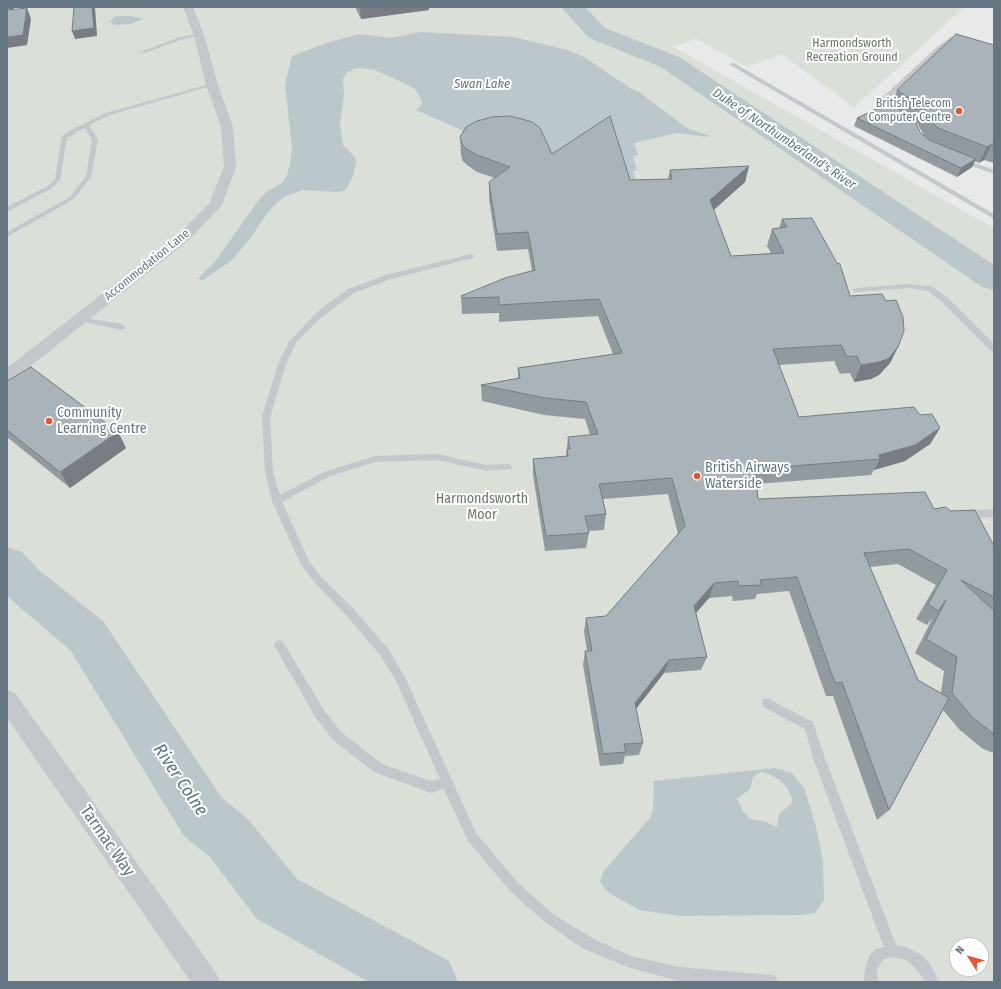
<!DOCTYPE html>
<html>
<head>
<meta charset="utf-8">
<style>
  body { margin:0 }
  #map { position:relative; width:1001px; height:989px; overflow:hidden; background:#fafaf8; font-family:"Fira Sans Condensed",sans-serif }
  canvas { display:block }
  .frame { position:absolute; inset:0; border:8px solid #657683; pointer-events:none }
  .north { position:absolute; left:949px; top:937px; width:40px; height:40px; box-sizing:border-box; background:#fff; border:1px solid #c1c8cd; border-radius:50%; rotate:307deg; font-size:11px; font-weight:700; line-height:16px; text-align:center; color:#657683 }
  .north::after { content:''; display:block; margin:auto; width:14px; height:18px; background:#e4572e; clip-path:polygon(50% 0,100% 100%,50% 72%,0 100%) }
</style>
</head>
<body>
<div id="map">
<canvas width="1001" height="989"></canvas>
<div class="frame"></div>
<div class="north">N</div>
</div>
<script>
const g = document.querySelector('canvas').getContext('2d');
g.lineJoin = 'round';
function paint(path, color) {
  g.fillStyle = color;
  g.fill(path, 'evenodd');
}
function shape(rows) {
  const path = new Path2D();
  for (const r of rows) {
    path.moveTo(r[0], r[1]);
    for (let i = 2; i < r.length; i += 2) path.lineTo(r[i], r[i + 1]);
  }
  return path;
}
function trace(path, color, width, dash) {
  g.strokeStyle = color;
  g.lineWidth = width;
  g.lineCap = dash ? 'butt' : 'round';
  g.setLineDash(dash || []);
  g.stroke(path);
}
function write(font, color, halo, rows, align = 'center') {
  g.font = font + ' "Fira Sans Condensed",sans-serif';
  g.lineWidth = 4;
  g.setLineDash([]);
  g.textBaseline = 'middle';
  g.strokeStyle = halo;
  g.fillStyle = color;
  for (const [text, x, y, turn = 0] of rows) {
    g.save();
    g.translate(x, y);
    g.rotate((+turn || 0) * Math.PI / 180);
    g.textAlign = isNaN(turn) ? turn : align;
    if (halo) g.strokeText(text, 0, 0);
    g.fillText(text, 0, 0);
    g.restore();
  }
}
paint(shape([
  [965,7,994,7,994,226,992,227,674,47,696,39,747,67,782,53,854,108]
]), '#e8e9e9');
paint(shape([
  [7,7,572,7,597,33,670,62,994,280,994,982,7,982],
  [957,945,981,945,981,969,957,969],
  [579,7,965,7,854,108,782,54,747,67,696,39,674,47,994,228,994,275,673,62,603,32]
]), '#dadfd7');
paint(shape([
  [115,16,132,16,143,19,131,24,114,25,110,21],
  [420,32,514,37,567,50,586,58,630,88,639,92,687,128,709,136,709,137,677,133,634,143,638,155,633,156,637,170,633,171,641,196,563,163,477,137,416,110,422,104,420,97,416,90,406,84,375,70,361,68,354,69,346,73,343,79,344,96,340,124,343,145,355,157,356,162,353,176,347,188,344,191,337,192,303,190,286,196,276,203,265,216,252,236,231,261,203,280,198,279,214,263,261,197,268,191,282,183,287,175,290,164,292,147,285,85,292,56,324,44,359,34,392,38],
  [774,768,792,773,804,788,816,827,823,861,824,900,815,913,802,915,681,916,639,910,608,892,600,882,603,872,650,818,653,809,654,781],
  [760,772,769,774,780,780,786,786,792,798,791,804,779,814,777,827,764,821,750,819,744,813,737,799,750,789,753,777]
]), '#bbc7cb');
paint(shape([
  [561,7,585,7,605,28,679,57,994,265,994,290,982,287,661,67,589,38,561,7],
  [7,547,22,552,40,571,103,621,222,798,248,819,297,879,449,961,458,982,369,982,257,919,210,857,184,836,71,651,7,596,7,547]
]), '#bbc7cb');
paint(shape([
  [199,33,202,35,201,36,183,39,145,53,140,52,180,37,199,33],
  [951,37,963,41,960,43,952,41,941,49,886,101,887,103,896,110,896,112,892,112,882,105,880,101,884,96,937,47,951,37],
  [730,63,734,63,994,214,994,219,730,65,730,63],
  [210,84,215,85,110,115,89,125,98,140,91,177,74,199,7,237,7,232,70,197,86,176,92,140,85,128,67,138,60,180,52,188,7,212,7,207,48,186,55,179,62,136,71,130,106,113,210,84],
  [963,159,994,170,994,174,961,162,960,161,963,159],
  [471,254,475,256,473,258,391,279,354,293,323,316,296,343,286,364,270,417,273,472,280,495,324,472,375,456,437,454,486,465,509,464,513,467,512,469,486,471,437,460,375,462,330,476,282,502,309,561,321,577,353,608,389,650,404,675,476,833,519,884,553,914,592,938,631,956,679,967,771,975,776,977,778,982,696,982,679,981,630,968,582,948,545,922,511,892,468,841,444,789,431,793,374,772,333,740,316,718,274,645,275,642,279,640,283,642,324,710,341,732,382,764,431,781,440,779,396,681,381,656,345,614,315,583,300,563,272,501,265,472,262,417,278,364,289,342,317,312,348,289,386,275,471,254],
  [910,284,933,287,949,299,994,344,994,352,991,351,943,303,928,291,910,288,856,292,852,290,856,288,910,284],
  [77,317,80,317,122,324,126,327,122,330,80,321,77,321,77,317],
  [994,509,994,517,977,518,974,517,972,514,974,511,977,510,994,509],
  [767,698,813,722,825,758,896,945,908,948,922,955,930,964,939,982,925,982,920,974,912,965,906,960,892,957,884,959,879,965,877,970,878,982,864,982,865,970,869,956,875,949,884,947,813,758,805,729,763,707,762,703,763,699,767,698]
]), '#c3c8cc');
paint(shape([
  [183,7,193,7,204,35,218,85,233,127,236,167,222,205,189,240,13,380,7,382,7,368,179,234,209,204,224,167,221,127,206,85,194,35,183,7],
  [7,690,15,693,216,973,220,982,191,982,7,718,7,690]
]), '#c3c8cc');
paint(shape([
  [355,7,429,7,429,10,361,19],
  [994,45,994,163,984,160,979,163,975,161,972,167,957,177,854,126,857,118,891,104,897,90],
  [916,122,917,123,924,135,920,132],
  [460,137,552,154,630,180,668,179,670,170,749,166,745,182,713,210,731,256,771,253,767,246,772,229,779,228,782,219,850,296,898,347,890,363,879,375,871,379,854,382,850,373,840,374,834,361,779,365,799,417,920,415,940,428,930,444,905,461,874,470,871,475,757,484,758,499,934,509,994,546,994,753,983,749,960,730,943,710,889,810,877,820,833,696,826,696,789,591,757,594,755,599,733,601,732,596,709,598,696,613,707,657,701,670,664,673,636,709,643,743,639,755,625,756,623,764,600,766,583,665,585,651,587,651,584,632,586,618,606,616,678,534,668,494,603,499,606,514,604,530,588,531,589,533,586,548,545,551,533,475,533,459,566,456,568,437,590,435,585,419,544,415,482,401,481,385,518,378,518,368,613,354,598,316,499,322,499,313,462,314,461,296,532,271,528,249,497,251,489,199,489,182,495,178,477,172,467,165,462,160,461,154],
  [898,564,936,585,916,619,927,625,933,617,915,653,944,671,941,693,918,680,870,567],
  [7,381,118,432,126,448,70,488,7,437]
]), '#929a9f');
paint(shape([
  [9,7,14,7,14,9,13,21,9,10],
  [92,7,95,7,97,36,75,39,72,31],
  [373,7,429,7,429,10,361,19,360,9],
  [27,8,31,19,27,45,7,48,7,37],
  [992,144,984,160,979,163,987,147],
  [976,159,972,167,957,177,961,168],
  [749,166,745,182,706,217,710,200],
  [898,347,890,363,879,375,871,379,854,382,861,365],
  [940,428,930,444,905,461,874,470,880,459,879,455],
  [118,432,126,448,70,488,60,472],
  [714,583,709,598,689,621,694,606],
  [669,660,664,673,631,715,635,703]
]), '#777d82');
const building = shape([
  [7,7,9,7,9,10,27,8,23,35,7,37,7,7],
  [74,7,92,7,94,28,72,31,74,7],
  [359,7,373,7,360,9,359,7],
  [956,34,994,45,994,144,992,144,987,147,938,128,932,122,923,107,897,90,956,34],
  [889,103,914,119,920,132,929,140,976,159,961,168,857,118,889,103],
  [509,116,522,119,532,122,540,128,552,154,610,116,630,180,672,179,670,170,749,166,710,200,731,256,784,253,772,229,787,227,782,219,812,218,837,263,840,264,850,296,882,294,886,301,896,300,903,317,904,331,898,347,888,359,879,362,861,365,857,356,847,357,841,345,773,349,799,417,914,407,920,415,932,414,940,428,915,445,879,455,880,459,755,469,758,499,925,492,934,509,946,507,951,511,975,510,994,546,994,597,961,580,994,611,994,734,973,718,952,693,957,657,926,639,946,600,938,611,928,604,947,570,909,549,864,553,918,680,949,698,889,810,842,682,835,683,797,577,760,580,761,585,739,586,738,581,714,583,694,606,707,657,669,660,635,703,643,743,624,744,626,752,603,754,585,651,592,651,586,618,606,616,685,526,672,478,599,484,606,514,585,516,589,533,546,536,533,459,568,456,567,449,570,449,568,437,598,434,586,402,545,398,481,385,520,378,518,368,622,353,599,299,499,305,499,297,462,298,461,296,505,278,535,270,528,232,497,234,489,182,510,167,477,155,466,149,462,144,460,137,466,127,477,121,492,117,509,116],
  [31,367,118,432,60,472,7,430,7,381,31,367]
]);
paint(building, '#aab3b9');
trace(building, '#777d82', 1);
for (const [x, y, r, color] of [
  [959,111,4,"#e4572e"],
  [49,421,4,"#e4572e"],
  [697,476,4,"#e4572e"]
]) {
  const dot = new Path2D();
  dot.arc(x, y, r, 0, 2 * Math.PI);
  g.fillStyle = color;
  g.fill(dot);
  trace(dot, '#fff', 1.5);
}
write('12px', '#687a64', '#fff', [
  ["Harmondsworth",852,44],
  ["Recreation Ground",852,58]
]);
write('12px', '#657683', '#fff', [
  ["British Telecom",951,104],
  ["Computer Centre",951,118]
], 'right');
write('12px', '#657683', '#fff', [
  ["Accommodation Lane",147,265,-39]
]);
write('italic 13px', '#60757c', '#fff', [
  ["Swan Lake",482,84],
  ["Duke of Northumberland's River",784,139,34]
]);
write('14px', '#657683', '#fff', [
  ["Community",57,413],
  ["Learning Centre",57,429],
  ["British Airways",705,468],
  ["Waterside",705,484]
], 'left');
write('14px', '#687a64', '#fff', [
  ["Harmondsworth",482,499],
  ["Moor",482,515]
]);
write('17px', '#657683', '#fff', [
  ["Tarmac Way",107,841,55]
]);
write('italic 18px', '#60757c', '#fff', [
  ["River Colne",180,780,56]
]);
</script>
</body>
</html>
